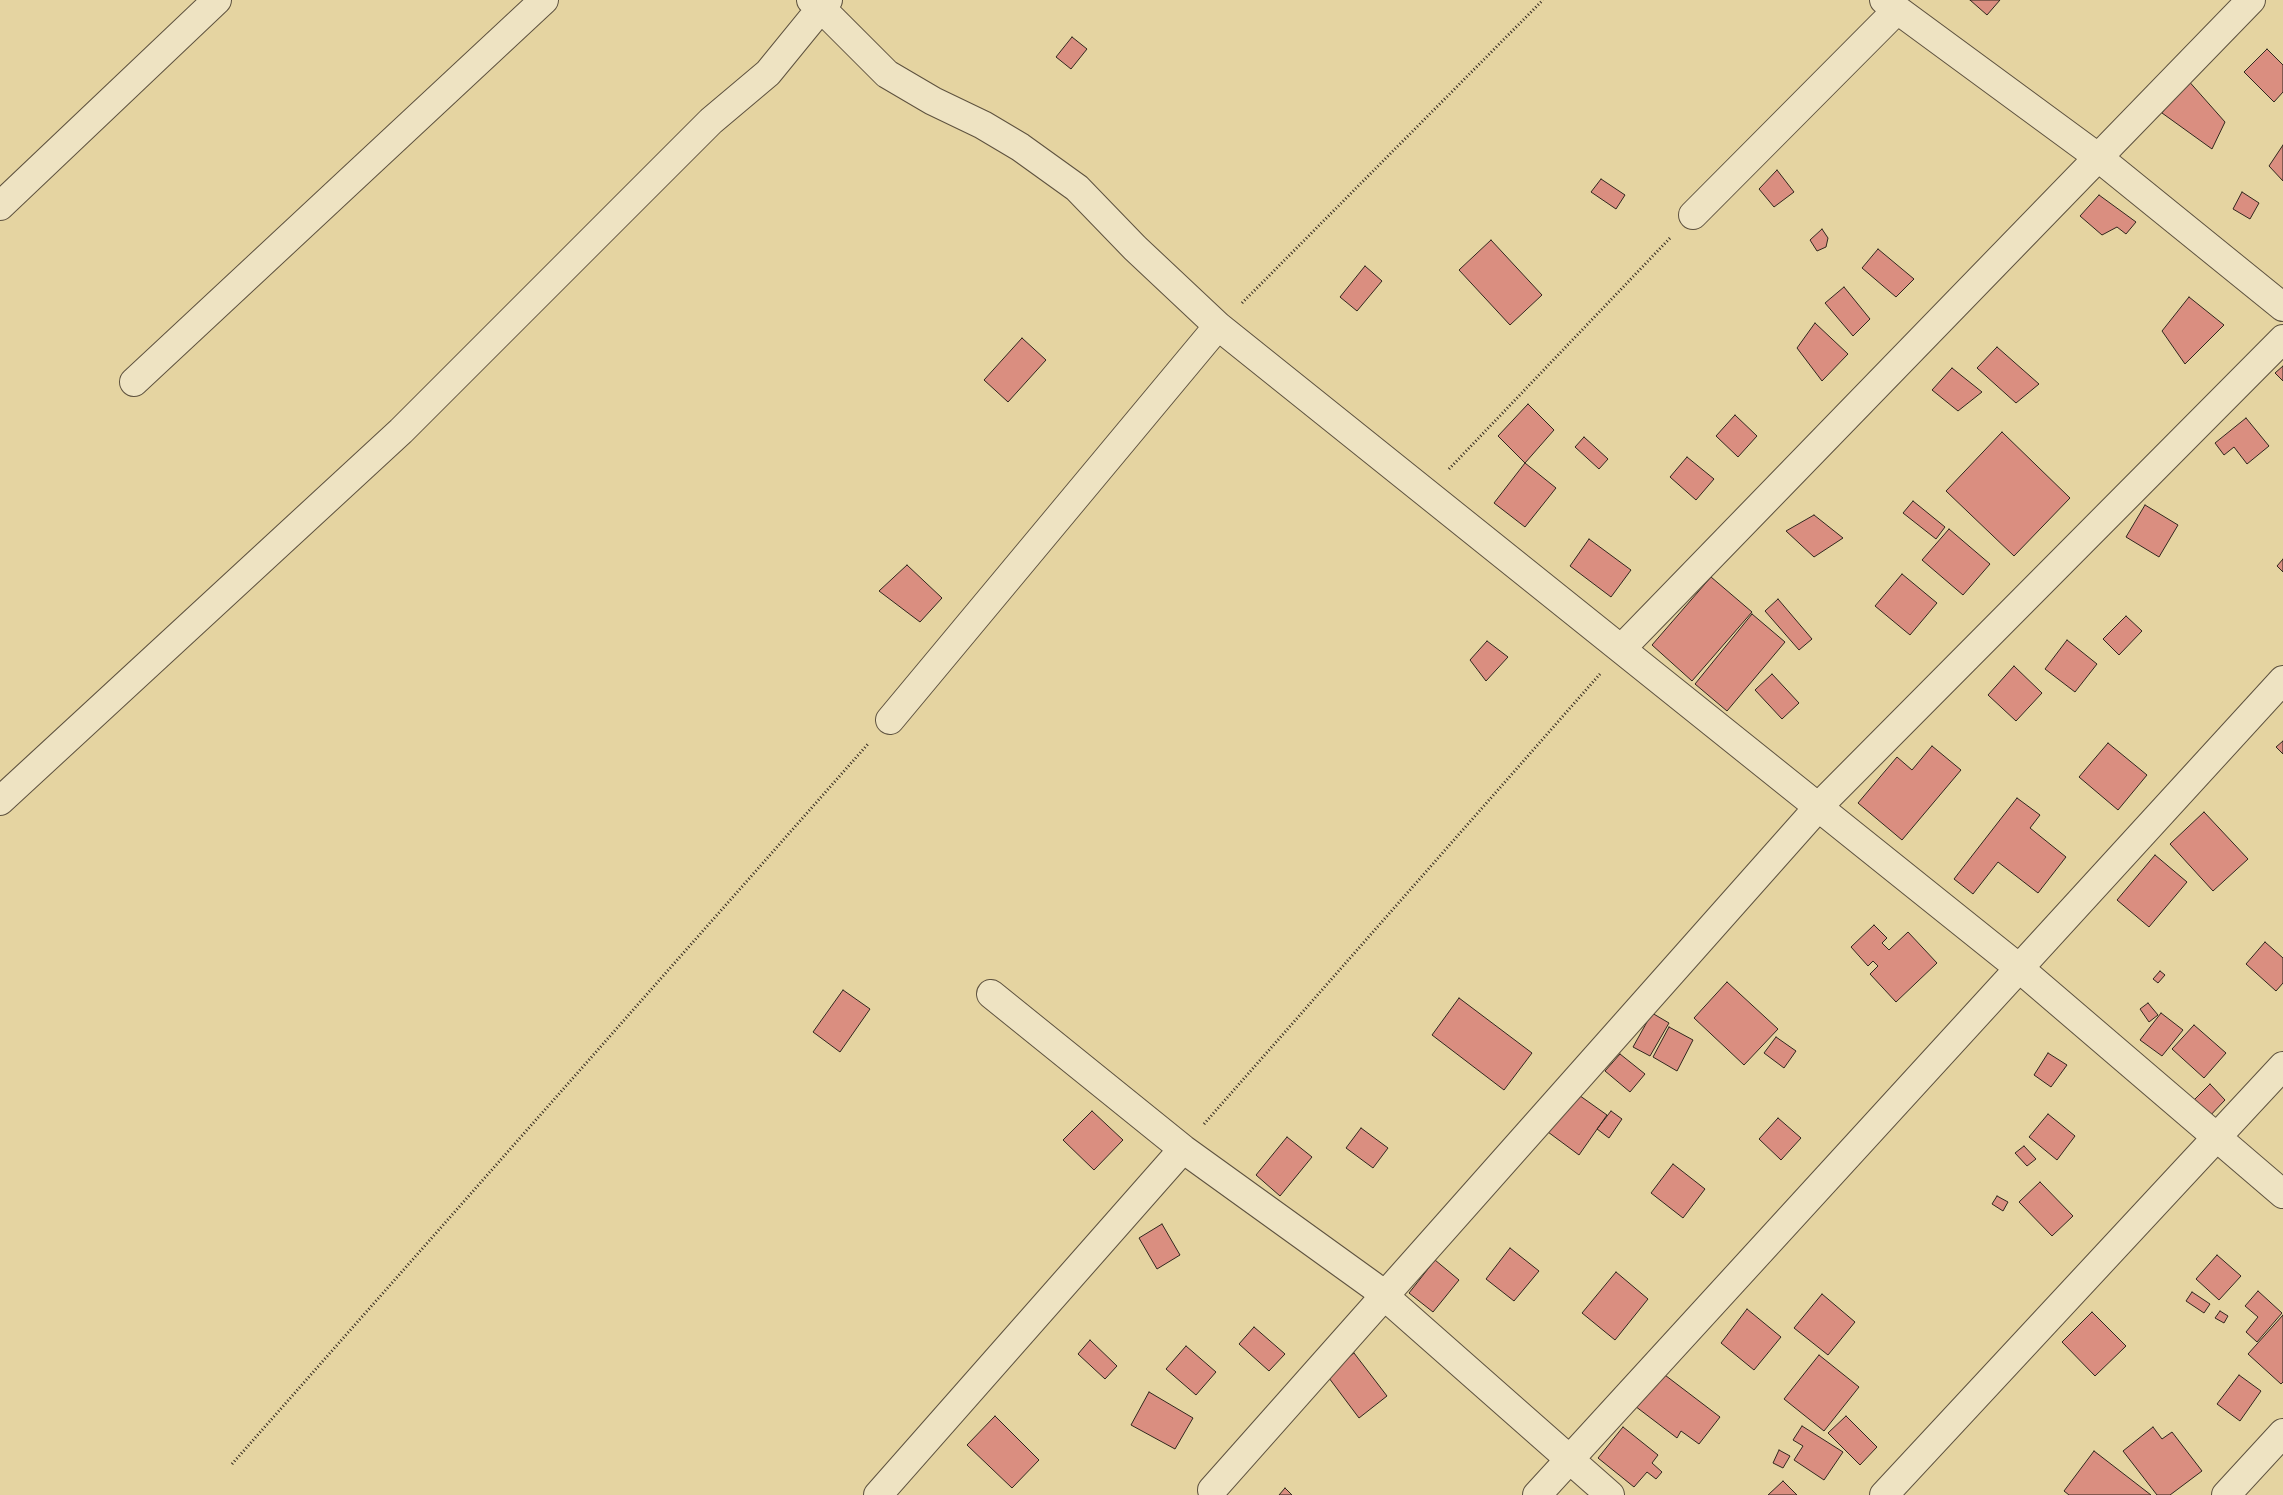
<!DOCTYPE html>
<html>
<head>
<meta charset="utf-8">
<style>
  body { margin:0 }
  canvas { display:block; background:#e5d4a1 }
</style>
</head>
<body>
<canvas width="2283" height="1495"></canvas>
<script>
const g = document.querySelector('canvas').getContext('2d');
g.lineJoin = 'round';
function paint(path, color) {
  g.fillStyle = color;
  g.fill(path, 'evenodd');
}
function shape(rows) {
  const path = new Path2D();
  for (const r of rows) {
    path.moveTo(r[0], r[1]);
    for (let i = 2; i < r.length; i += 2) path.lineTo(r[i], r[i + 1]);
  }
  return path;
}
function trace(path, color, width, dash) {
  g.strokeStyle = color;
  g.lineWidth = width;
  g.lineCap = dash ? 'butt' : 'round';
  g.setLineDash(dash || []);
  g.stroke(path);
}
const building = shape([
  [1970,0,2000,0,1987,15,1970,0],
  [1072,37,1087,49,1071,69,1056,57,1072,37],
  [2267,49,2283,65,2283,92,2274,102,2244,72,2267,49],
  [2186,78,2225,122,2212,149,2162,113,2186,78],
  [2283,145,2283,181,2269,166,2283,145],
  [1777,170,1794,192,1774,207,1759,189,1777,170],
  [1601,179,1625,195,1616,209,1591,192,1601,179],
  [2242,192,2259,203,2250,219,2233,209,2242,192],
  [2099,195,2136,222,2126,234,2117,227,2102,235,2080,216,2099,195],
  [1822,229,1828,238,1826,247,1817,251,1810,240,1822,229],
  [1491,240,1542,295,1510,325,1459,270,1491,240],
  [1878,249,1914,279,1896,297,1862,268,1878,249],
  [1365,266,1382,281,1357,311,1340,297,1365,266],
  [1844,287,1870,319,1853,336,1825,303,1844,287],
  [2189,297,2224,325,2185,364,2162,331,2189,297],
  [1815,323,1848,354,1822,381,1797,348,1815,323],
  [1022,338,1046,360,1008,402,984,380,1022,338],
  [1997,347,2039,384,2016,403,1977,368,1997,347],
  [2283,366,2283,381,2275,373,2283,366],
  [1952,368,1982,392,1958,411,1932,390,1952,368],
  [1528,404,1554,430,1525,463,1498,436,1528,404],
  [1735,415,1757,436,1738,457,1716,436,1735,415],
  [2246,418,2269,446,2247,464,2234,447,2224,455,2215,443,2246,418],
  [2002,432,2070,498,2014,556,1946,491,2002,432],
  [1584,437,1608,459,1599,469,1575,447,1584,437],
  [1687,457,1714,479,1696,500,1670,477,1687,457],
  [1525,463,1556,488,1525,527,1494,503,1525,463],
  [1913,501,1945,527,1936,539,1903,513,1913,501],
  [2145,505,2178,525,2159,557,2126,537,2145,505],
  [1814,515,1843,538,1814,557,1786,531,1814,515],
  [1949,529,1990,564,1963,595,1922,560,1949,529],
  [1589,539,1631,570,1611,597,1570,566,1589,539],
  [2283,559,2283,572,2277,566,2283,559],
  [907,565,942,598,920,622,879,591,907,565],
  [1902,574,1937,603,1910,635,1875,606,1902,574],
  [1711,577,1752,612,1692,681,1652,645,1711,577],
  [1778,599,1812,639,1799,650,1765,611,1778,599],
  [1752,614,1785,642,1727,711,1695,684,1752,614],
  [2126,616,2142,631,2119,655,2103,639,2126,616],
  [2067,640,2097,664,2075,692,2045,669,2067,640],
  [1487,641,1508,657,1486,681,1470,660,1487,641],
  [2014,666,2042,693,2016,721,1988,695,2014,666],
  [1772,674,1799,703,1782,719,1755,690,1772,674],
  [2283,741,2283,754,2276,747,2283,741],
  [2108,743,2147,775,2118,810,2079,777,2108,743],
  [1932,746,1961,770,1902,840,1858,803,1897,757,1912,770,1932,746],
  [2017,798,2040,815,2030,828,2066,857,2038,893,1998,862,1973,894,1954,879,2017,798],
  [2204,812,2248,859,2213,891,2170,844,2204,812],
  [2155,855,2187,882,2149,927,2117,900,2155,855],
  [1874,925,1887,938,1882,943,1889,950,1908,932,1937,963,1896,1002,1870,974,1878,966,1873,961,1868,966,1851,947,1874,925],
  [2265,942,2283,958,2283,983,2276,991,2246,964,2265,942],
  [2160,971,2165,975,2158,983,2153,979,2160,971],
  [1727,982,1778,1029,1744,1065,1694,1018,1727,982],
  [843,990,870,1009,840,1052,813,1032,843,990],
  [1459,998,1532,1053,1504,1090,1432,1035,1459,998],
  [2148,1003,2158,1015,2149,1022,2140,1009,2148,1003],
  [1652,1013,1669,1023,1650,1056,1633,1047,1652,1013],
  [2161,1013,2183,1030,2162,1056,2140,1040,2161,1013],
  [2194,1025,2226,1053,2204,1078,2172,1049,2194,1025],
  [1669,1027,1693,1040,1677,1071,1653,1057,1669,1027],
  [1776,1037,1796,1051,1784,1068,1764,1053,1776,1037],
  [2048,1053,2067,1065,2051,1087,2034,1075,2048,1053],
  [1620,1054,1645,1074,1630,1092,1605,1071,1620,1054],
  [2210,1084,2225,1100,2206,1120,2190,1104,2210,1084],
  [1576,1093,1607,1115,1579,1155,1548,1132,1576,1093],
  [1092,1111,1123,1140,1094,1170,1063,1140,1092,1111],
  [1611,1111,1622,1119,1609,1138,1597,1129,1611,1111],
  [2048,1114,2075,1136,2057,1160,2029,1137,2048,1114],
  [1778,1118,1801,1138,1781,1160,1759,1139,1778,1118],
  [1361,1128,1388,1148,1373,1168,1346,1148,1361,1128],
  [1287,1137,1312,1157,1280,1196,1256,1175,1287,1137],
  [2024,1146,2036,1159,2027,1166,2015,1153,2024,1146],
  [1673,1164,1705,1189,1683,1218,1651,1193,1673,1164],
  [2040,1182,2073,1216,2052,1236,2019,1202,2040,1182],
  [1997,1196,2008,1202,2003,1211,1992,1204,1997,1196],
  [1162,1224,1180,1255,1157,1269,1139,1238,1162,1224],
  [1510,1248,1539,1271,1514,1301,1486,1279,1510,1248],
  [2217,1255,2241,1276,2219,1300,2196,1279,2217,1255],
  [1435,1260,1459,1280,1433,1312,1409,1293,1435,1260],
  [1616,1272,1648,1299,1615,1340,1582,1313,1616,1272],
  [2258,1291,2282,1313,2257,1342,2246,1332,2258,1317,2245,1306,2258,1291],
  [2192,1292,2210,1304,2204,1313,2186,1301,2192,1292],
  [1822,1294,1855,1322,1828,1355,1794,1328,1822,1294],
  [1747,1309,1781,1337,1754,1370,1721,1343,1747,1309],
  [2220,1311,2228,1316,2224,1323,2215,1318,2220,1311],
  [2092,1312,2126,1346,2095,1376,2062,1342,2092,1312],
  [2283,1315,2283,1382,2281,1384,2248,1354,2283,1315],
  [1254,1327,1285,1354,1269,1371,1239,1344,1254,1327],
  [1090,1340,1117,1366,1105,1379,1078,1354,1090,1340],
  [1186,1346,1216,1372,1196,1395,1166,1369,1186,1346],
  [1354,1353,1387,1396,1359,1418,1326,1374,1354,1353],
  [1819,1355,1859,1387,1824,1431,1784,1399,1819,1355],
  [1657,1369,1720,1417,1699,1444,1681,1431,1677,1438,1631,1403,1657,1369],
  [2239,1375,2261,1391,2240,1421,2217,1404,2239,1375],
  [1149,1392,1193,1418,1175,1449,1131,1425,1149,1392],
  [995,1416,1039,1460,1012,1488,967,1445,995,1416],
  [1846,1416,1877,1447,1860,1465,1828,1433,1846,1416],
  [1802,1426,1843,1452,1824,1480,1794,1460,1803,1446,1793,1440,1802,1426],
  [1623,1427,1658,1455,1652,1463,1662,1472,1656,1479,1647,1472,1634,1487,1598,1458,1623,1427],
  [2153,1427,2162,1439,2172,1432,2202,1471,2170,1495,2157,1495,2123,1451,2153,1427],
  [1779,1450,1790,1456,1783,1468,1773,1463,1779,1450],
  [2094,1451,2151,1495,2069,1495,2064,1491,2094,1451],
  [1783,1481,1797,1495,1768,1495,1783,1481],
  [1285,1488,1292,1495,1279,1495,1285,1488]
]);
paint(building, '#da8e80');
trace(building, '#31271e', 1);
const street = shape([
  [828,0,821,8,887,74,933,101,983,125,1020,147,1077,188,1135,248,1218,326,2019,968,2283,1194],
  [1884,0,2099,158,2283,307],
  [0,206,217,0],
  [1693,215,1897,10],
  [134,382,544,0],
  [1621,649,2251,0],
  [890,720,1218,326],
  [0,801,401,431,711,121,768,73,821,8,811,0],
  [991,994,1183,1149,1373,1286,1610,1495],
  [1212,1490,1822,803,2283,339],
  [878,1495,1183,1149],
  [1537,1495,2283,680],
  [1884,1495,2283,1066],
  [2226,1495,2283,1433]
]);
trace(street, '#5e523f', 30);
trace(shape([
  [1242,303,1543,0],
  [1449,469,1671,237],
  [1204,1124,1600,674],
  [232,1464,868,744]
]), '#31271e', 3, [1, 2.5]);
trace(street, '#eee3c2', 28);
</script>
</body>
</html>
